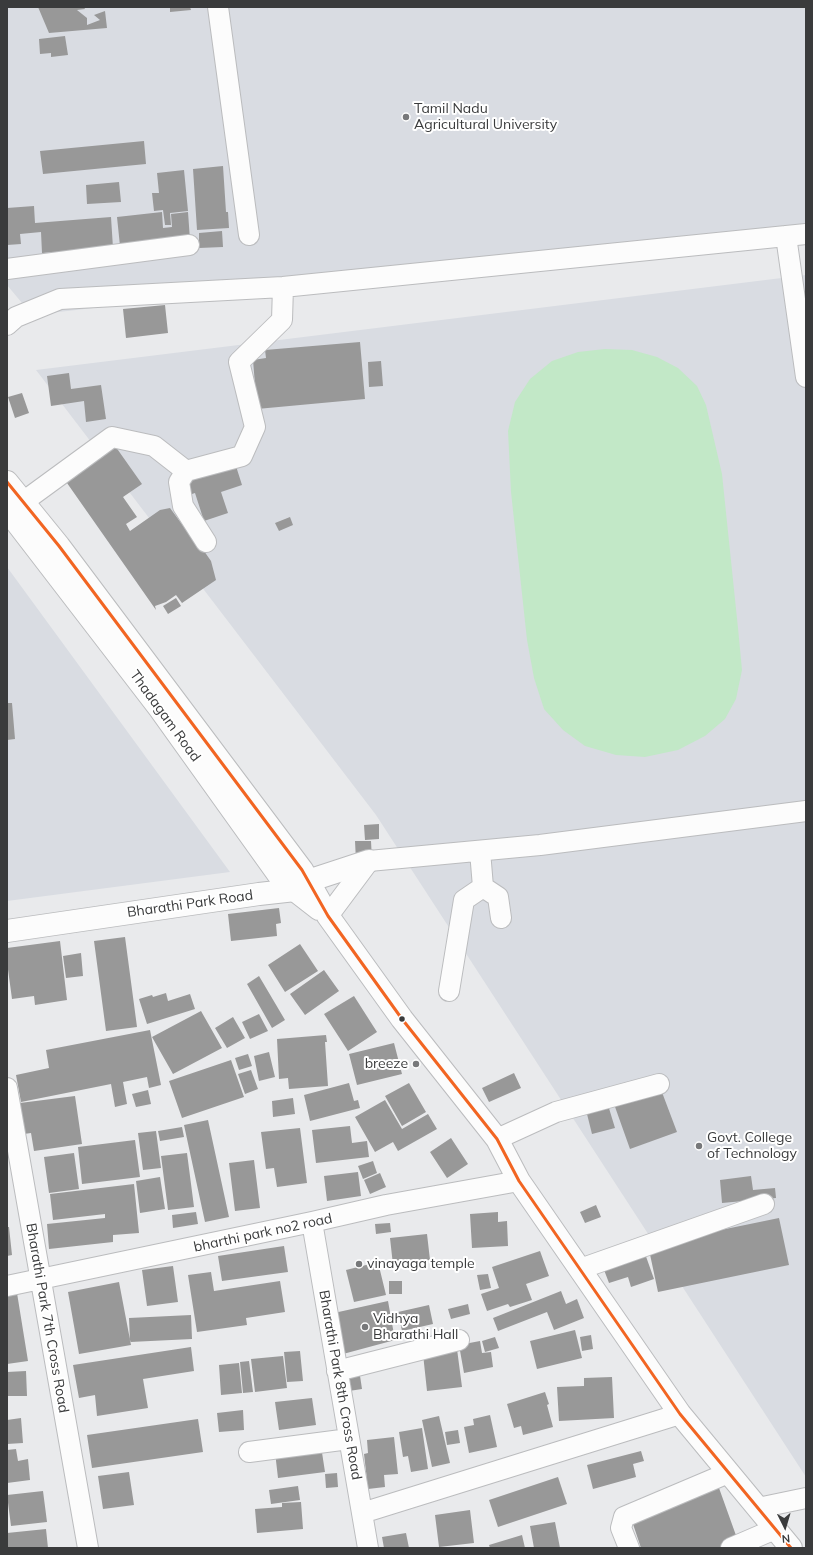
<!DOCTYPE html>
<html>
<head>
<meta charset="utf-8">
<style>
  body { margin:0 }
  #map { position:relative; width:813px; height:1555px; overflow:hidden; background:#e9eaec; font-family:Mulish,sans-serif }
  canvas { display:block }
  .frame { position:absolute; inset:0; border:8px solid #3a3b3c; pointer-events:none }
  .north { position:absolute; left:765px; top:1507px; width:40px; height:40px; -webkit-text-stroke:3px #fff; paint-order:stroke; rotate:175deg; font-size:11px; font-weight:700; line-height:16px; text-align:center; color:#3a3b3c }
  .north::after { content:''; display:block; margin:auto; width:14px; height:18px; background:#3a3b3c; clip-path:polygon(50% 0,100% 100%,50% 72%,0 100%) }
</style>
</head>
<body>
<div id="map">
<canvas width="813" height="1555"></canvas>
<div class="frame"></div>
<div class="north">N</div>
</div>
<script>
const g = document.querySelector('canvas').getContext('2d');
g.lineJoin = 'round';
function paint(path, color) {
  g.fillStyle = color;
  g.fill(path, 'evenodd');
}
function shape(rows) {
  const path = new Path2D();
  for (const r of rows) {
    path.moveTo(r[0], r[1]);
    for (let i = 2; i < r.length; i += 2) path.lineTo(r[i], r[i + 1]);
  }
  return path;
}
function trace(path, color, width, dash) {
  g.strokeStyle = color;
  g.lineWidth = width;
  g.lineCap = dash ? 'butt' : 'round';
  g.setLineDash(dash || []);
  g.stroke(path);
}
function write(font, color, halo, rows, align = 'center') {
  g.font = font + ' Mulish,sans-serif';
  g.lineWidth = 4;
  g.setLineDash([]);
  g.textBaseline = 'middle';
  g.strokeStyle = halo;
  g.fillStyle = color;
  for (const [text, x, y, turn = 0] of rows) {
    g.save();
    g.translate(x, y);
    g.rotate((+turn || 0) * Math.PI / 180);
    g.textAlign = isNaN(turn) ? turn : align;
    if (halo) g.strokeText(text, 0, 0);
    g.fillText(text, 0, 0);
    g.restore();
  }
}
paint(shape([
  [7,7,806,7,806,227,32,315,7,285],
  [806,275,806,1477,376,815,36,370],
  [7,567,230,872,7,901]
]), '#d9dce2');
paint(shape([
  [605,349,632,350,657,357,678,368,697,386,706,405,722,474,738,628,742,670,736,699,725,719,705,736,678,750,645,757,616,755,585,746,563,730,544,709,534,678,527,640,511,492,508,431,515,402,530,379,552,361,578,352]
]), '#c2e8c7');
paint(shape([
  [38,7,84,7,85,9,77,10,87,18,87,25,100,20,94,15,105,11,107,28,49,33],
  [170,7,190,7,191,10,170,12],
  [65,36,68,55,51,57,51,53,40,54,39,39],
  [144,141,146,164,43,174,40,151],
  [223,166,226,212,228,212,229,228,197,230,193,169],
  [184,170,188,211,170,213,171,225,165,225,163,210,154,211,152,193,159,193,157,173],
  [119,182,121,202,87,204,86,185],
  [34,206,35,223,111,217,113,248,42,253,41,232,20,234,21,244,7,245,7,208],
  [162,212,163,228,172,227,171,214,188,212,190,240,120,246,117,217],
  [222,231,223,247,199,248,199,233],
  [165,305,168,333,126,338,123,309],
  [360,342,365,399,257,409,253,360,266,358,265,350],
  [381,361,383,386,369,387,368,362],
  [69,373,71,389,101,385,106,419,86,422,84,401,51,406,47,376],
  [22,393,29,413,15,418,8,397],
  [113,443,142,484,123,497,137,517,126,524,130,531,160,510,170,508,184,527,183,521,211,561,216,580,182,603,176,595,166,602,155,606,156,610,67,483,65,476],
  [235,463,242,485,221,492,228,513,204,521,195,493,189,495,184,480],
  [290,517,293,525,279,531,275,523],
  [176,598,181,606,168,614,163,606],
  [7,703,12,703,15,739,7,740],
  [379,824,379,839,365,840,364,825],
  [355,841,371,841,372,860,356,861],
  [279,908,281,923,276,924,277,936,231,941,228,914],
  [125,937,137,1027,106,1031,94,941],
  [60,941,67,1000,35,1005,34,996,12,999,7,962,7,948],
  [300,944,318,971,285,992,268,965],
  [81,953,83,976,66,978,63,956],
  [324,970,339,991,305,1015,290,994],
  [259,976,285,1020,272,1028,247,984],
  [166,993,168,1001,190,994,195,1009,147,1024,139,999,152,995,153,997],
  [354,996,377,1032,348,1051,324,1014],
  [201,1011,222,1048,173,1074,152,1037],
  [259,1014,268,1031,250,1039,242,1022],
  [233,1017,245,1038,227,1048,215,1028],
  [150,1030,161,1085,149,1088,147,1077,123,1082,127,1104,115,1107,111,1084,21,1102,16,1075,49,1068,46,1050],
  [326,1035,327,1042,325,1042,328,1086,289,1089,288,1078,279,1079,277,1039],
  [394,1043,402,1074,357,1085,349,1054],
  [269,1052,275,1077,259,1081,254,1056],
  [248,1054,252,1066,239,1070,235,1058],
  [231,1060,244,1097,182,1118,169,1081],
  [251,1070,258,1089,245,1094,238,1074],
  [514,1073,521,1088,489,1102,482,1088],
  [349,1083,354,1101,358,1100,360,1108,310,1121,304,1095],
  [409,1083,426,1112,402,1126,385,1096],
  [660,1087,677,1132,630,1149,614,1104],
  [148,1090,151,1104,136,1107,132,1094],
  [75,1096,82,1144,34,1151,31,1133,24,1134,20,1103],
  [293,1098,295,1114,273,1117,272,1101],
  [385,1100,402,1129,428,1114,437,1129,398,1151,393,1142,375,1152,355,1117],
  [608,1105,615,1128,592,1134,586,1110],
  [208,1120,229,1217,205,1222,184,1125],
  [350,1126,352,1143,367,1141,369,1157,316,1163,312,1130],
  [182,1127,184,1137,160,1141,158,1131],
  [300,1128,307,1183,277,1187,274,1168,266,1169,261,1132],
  [156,1131,161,1168,143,1170,138,1133],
  [451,1138,468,1164,447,1178,430,1152],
  [135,1140,140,1177,82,1184,78,1147],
  [74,1153,79,1189,49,1193,44,1157],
  [187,1153,194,1207,168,1210,161,1156],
  [254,1160,260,1208,235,1211,229,1163],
  [373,1161,377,1173,363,1179,358,1166],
  [358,1172,361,1196,327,1201,324,1176],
  [380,1173,386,1187,370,1194,364,1180],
  [751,1176,753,1190,775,1188,776,1198,722,1203,720,1180],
  [160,1177,165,1209,140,1213,136,1181],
  [134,1184,139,1233,113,1235,113,1242,49,1249,47,1224,105,1218,105,1214,53,1220,50,1194],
  [596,1205,601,1217,585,1223,580,1212],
  [196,1212,198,1224,173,1228,172,1215],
  [498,1212,498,1222,507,1221,508,1246,472,1248,470,1214],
  [779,1218,789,1265,658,1292,648,1245],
  [390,1223,391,1232,376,1234,375,1224],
  [7,1227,9,1227,12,1255,7,1256],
  [427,1234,430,1260,393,1265,390,1238],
  [284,1246,288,1272,222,1281,218,1256],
  [643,1248,654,1279,631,1287,628,1277,609,1283,601,1262],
  [540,1251,549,1276,526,1284,532,1300,510,1307,508,1304,487,1311,481,1294,499,1288,492,1267],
  [378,1262,386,1295,354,1302,346,1270],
  [173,1266,178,1302,147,1306,142,1270],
  [211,1272,214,1291,280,1281,285,1312,246,1318,247,1325,197,1332,188,1275],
  [488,1274,491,1288,480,1290,477,1275],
  [389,1281,402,1281,402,1294,389,1294],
  [119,1282,131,1345,79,1354,68,1292],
  [561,1291,566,1304,577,1299,584,1318,554,1330,547,1312,498,1331,493,1318],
  [17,1293,28,1361,7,1364,7,1295],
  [388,1301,395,1340,343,1354,334,1313],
  [468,1304,470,1314,451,1319,448,1309],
  [429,1305,433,1324,402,1331,398,1312],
  [191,1315,192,1339,130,1342,129,1318],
  [575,1330,582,1358,537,1369,530,1341],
  [591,1335,593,1349,582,1351,580,1337],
  [495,1337,499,1348,485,1352,482,1341],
  [480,1341,482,1353,491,1352,493,1367,464,1373,459,1345],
  [191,1347,194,1371,143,1379,148,1408,97,1416,95,1395,79,1398,73,1365],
  [457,1349,462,1387,427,1391,423,1354],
  [300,1351,303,1381,287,1382,284,1352],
  [283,1356,287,1388,255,1392,251,1359],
  [249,1361,253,1392,243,1393,240,1362],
  [239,1363,242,1393,221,1395,219,1365],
  [359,1369,362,1389,349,1391,346,1371],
  [26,1371,27,1396,7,1396,7,1372],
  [612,1377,614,1418,559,1421,557,1387,584,1386,584,1378],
  [545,1392,549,1404,547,1405,553,1427,523,1435,521,1426,514,1428,507,1404],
  [312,1398,316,1425,279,1430,275,1402],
  [243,1410,244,1430,219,1432,217,1413],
  [490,1415,497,1447,469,1453,464,1427,474,1425,473,1419],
  [439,1416,450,1463,432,1467,422,1420],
  [21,1418,23,1443,7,1444,7,1420],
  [198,1419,203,1452,92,1468,87,1435],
  [422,1428,428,1469,411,1472,408,1456,403,1457,399,1432],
  [458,1430,460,1443,447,1445,445,1432],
  [394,1437,398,1474,384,1475,385,1487,368,1489,364,1454,368,1453,367,1440],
  [321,1446,325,1472,278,1478,275,1452],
  [16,1449,18,1461,28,1459,30,1480,7,1483,7,1450],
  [641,1451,644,1461,633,1464,636,1477,593,1489,587,1465],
  [129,1472,134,1505,103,1509,98,1476],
  [337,1473,338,1487,326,1488,325,1474],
  [558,1477,567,1504,498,1527,489,1500],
  [298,1486,300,1500,271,1504,269,1490],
  [719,1488,738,1541,717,1548,641,1548,632,1521],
  [43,1491,47,1522,11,1526,7,1495],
  [301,1502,303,1529,257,1533,255,1509,282,1507,282,1503],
  [470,1510,474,1543,439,1547,435,1515],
  [555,1522,560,1548,534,1548,530,1526],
  [46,1529,48,1548,7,1548,7,1533],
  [406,1533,409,1548,384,1548,382,1537],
  [522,1535,525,1548,490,1548,489,1545]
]), '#989898');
const minor = shape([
  [218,7,249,235],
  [786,236,806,377],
  [7,269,189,245],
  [7,325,16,317,60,299,283,287,806,234],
  [186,471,242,456,255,427,239,362,282,320,283,287],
  [23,502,112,437,154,446,186,471,179,482,183,506,206,542],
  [480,851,483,887],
  [328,916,369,861,540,845,806,811],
  [449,991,464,900,483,887,498,897,501,918],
  [7,1088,88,1548],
  [497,1139,556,1112,659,1084],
  [312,1222,368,1548],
  [580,1269,764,1204],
  [7,1286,312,1222,386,1205,519,1181],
  [337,1371,459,1340],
  [249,1452,349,1439],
  [758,1508,806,1498],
  [362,1513,680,1414],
  [629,1548,621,1528,624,1517,728,1473],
  [731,1548,775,1529]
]);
const secondary = shape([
  [7,931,259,894,295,890,308,881,369,861]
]);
const primary = shape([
  [7,482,59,546,302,870,328,916,402,1019,497,1139,519,1181,680,1414,791,1548],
  [7,510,160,709,283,881,319,909]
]);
trace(minor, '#bbbcbe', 22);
trace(secondary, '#bbbcbe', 24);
trace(primary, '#bbbcbe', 24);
trace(minor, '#fcfcfc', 20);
trace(secondary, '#fcfcfc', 22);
trace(primary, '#fcfcfc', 22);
trace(shape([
  [7,482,59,546,302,870,328,916,402,1019,497,1139,519,1181,680,1414,791,1548]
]), '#f26522', 3);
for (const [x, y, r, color] of [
  [406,117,4,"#77787a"],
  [402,1019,3.5,"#3a3b3c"],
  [416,1064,4,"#77787a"],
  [699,1146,4,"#77787a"],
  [359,1264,4,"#77787a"],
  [365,1327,4,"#77787a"]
]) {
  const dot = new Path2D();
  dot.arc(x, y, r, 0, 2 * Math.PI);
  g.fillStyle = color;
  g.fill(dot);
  trace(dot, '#fff', 1.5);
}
write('14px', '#3a3b3c', '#fff', [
  ["Tamil Nadu",414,109],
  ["Agricultural University",414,125],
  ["breeze",408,1064,"right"],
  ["Govt. College",707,1138],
  ["of Technology",707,1154],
  ["vinayaga temple",367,1264],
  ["Vidhya",373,1319],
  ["Bharathi Hall",373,1335]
], 'left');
write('14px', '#3a3b3c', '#fff', [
  ["Thadagam Road",165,716,54],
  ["Bharathi Park Road",190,904,-8],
  ["bharthi park no2 road",263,1233,-12],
  ["Bharathi Park 7th Cross Road",47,1318,80],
  ["Bharathi Park 8th Cross Road",340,1385,80]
]);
</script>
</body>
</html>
